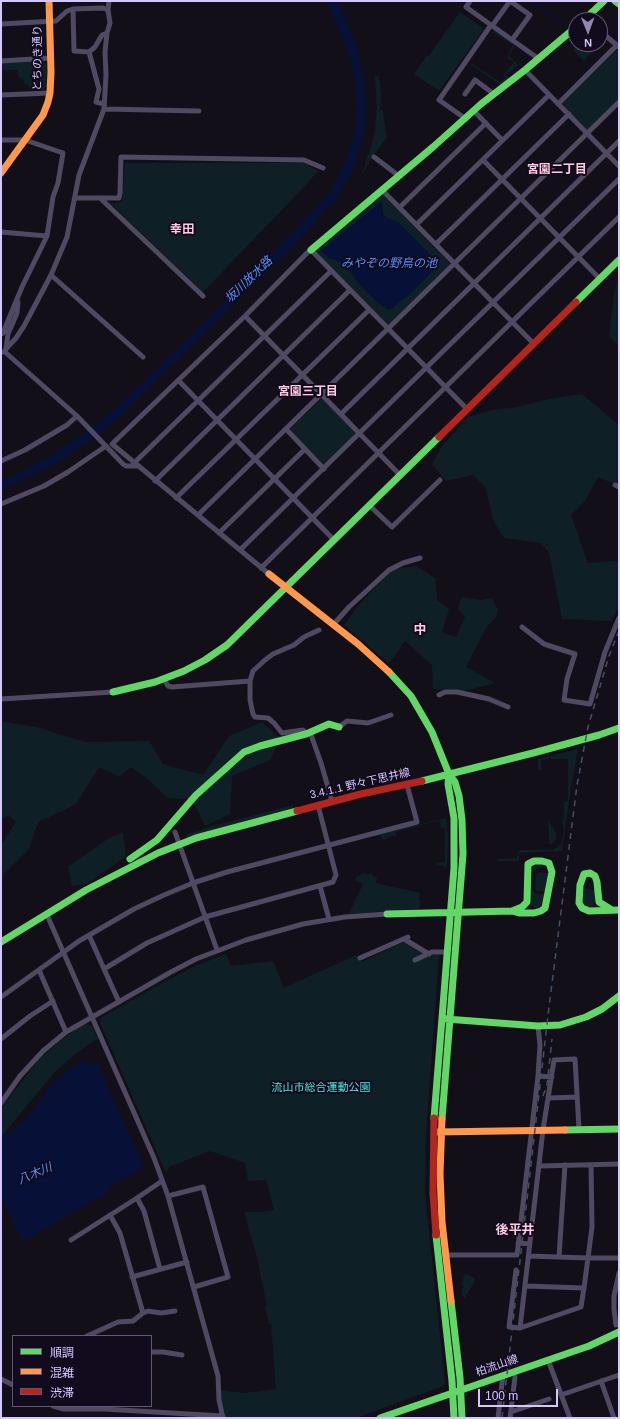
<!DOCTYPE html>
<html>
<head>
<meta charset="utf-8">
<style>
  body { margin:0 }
  #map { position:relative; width:620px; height:1419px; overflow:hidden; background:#120f19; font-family:Arial,"Noto Sans JP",sans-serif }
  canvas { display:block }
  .frame { position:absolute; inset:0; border:2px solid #d7c7ff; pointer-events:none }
  .legend { position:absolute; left:12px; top:1335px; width:140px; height:72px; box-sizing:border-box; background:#110b1d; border:1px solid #605677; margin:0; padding:5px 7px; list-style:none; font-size:12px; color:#d7c7ff }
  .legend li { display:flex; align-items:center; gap:8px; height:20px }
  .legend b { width:20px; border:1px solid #605677 }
  .north { position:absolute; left:568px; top:12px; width:40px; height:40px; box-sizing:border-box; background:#110b1d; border:1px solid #605677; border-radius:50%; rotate:179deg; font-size:11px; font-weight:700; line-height:16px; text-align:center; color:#d7c7ff }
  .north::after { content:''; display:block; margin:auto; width:14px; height:18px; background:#9287ae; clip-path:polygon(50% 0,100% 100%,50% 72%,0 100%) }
  .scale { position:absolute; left:478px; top:1389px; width:80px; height:18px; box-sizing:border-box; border:2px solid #d7c7ff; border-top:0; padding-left:5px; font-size:12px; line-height:14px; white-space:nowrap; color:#d7c7ff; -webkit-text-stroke:3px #110b1d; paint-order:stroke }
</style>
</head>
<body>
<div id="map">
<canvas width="620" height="1419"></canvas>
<div class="frame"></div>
<ul class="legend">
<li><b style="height:5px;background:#63d668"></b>順調</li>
<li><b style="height:5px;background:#ff974d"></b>混雑</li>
<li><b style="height:5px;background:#b3261e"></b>渋滞</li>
</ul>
<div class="north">N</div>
<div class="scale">100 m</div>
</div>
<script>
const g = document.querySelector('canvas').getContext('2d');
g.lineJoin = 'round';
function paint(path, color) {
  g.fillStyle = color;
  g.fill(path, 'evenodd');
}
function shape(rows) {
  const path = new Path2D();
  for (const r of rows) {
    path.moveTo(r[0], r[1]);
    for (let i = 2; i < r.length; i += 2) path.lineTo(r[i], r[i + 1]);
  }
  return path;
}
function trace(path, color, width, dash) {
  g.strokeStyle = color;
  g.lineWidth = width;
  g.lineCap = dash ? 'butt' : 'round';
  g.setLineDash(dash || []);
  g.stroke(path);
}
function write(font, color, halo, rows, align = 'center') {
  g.font = font + ' Arial,"Noto Sans JP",sans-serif';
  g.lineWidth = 4;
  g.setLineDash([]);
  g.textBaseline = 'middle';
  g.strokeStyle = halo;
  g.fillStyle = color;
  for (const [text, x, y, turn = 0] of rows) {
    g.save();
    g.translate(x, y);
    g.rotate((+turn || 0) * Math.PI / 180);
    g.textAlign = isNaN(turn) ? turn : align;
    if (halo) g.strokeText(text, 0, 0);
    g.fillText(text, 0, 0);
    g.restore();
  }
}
paint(shape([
  [460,12,484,29,439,91,414,74,427,55,429,56],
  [494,30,515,45,509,56,518,65,506,75,509,79,501,85,470,64,471,63,500,82,505,78,503,75,514,62,508,58,508,55,513,45,493,32],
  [580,44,597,44,594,50,584,61,573,50],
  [616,49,619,52,619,99,588,129,586,129,563,105,563,103],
  [43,61,47,65,47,86,43,90,30,90,28,85,25,84,23,80,18,75,17,70,1,70,1,63],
  [379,76,381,93,380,110,383,111,387,137,370,160,363,173,362,173,371,147,375,130,377,105,375,77],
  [125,163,304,163,318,171,304,187,203,292,110,203,122,202],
  [382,194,450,264,389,324,386,324,316,252,316,250],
  [382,203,383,214,387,218,399,223,436,261,437,263,434,269,420,284,391,309,387,309,382,306,365,290,355,279,356,278,340,261,338,262,334,258],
  [619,276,619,347,609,336,614,294],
  [582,394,619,425,619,492,612,483,598,477,585,501,571,515,588,563,619,561,619,607,611,621,562,619,549,553,541,543,504,538,494,522,485,487,473,475,446,481,432,464,442,446,468,417,492,410,518,407,549,399],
  [321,399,323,399,355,432,355,435,326,464,323,464,291,431,291,428],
  [416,566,435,578,437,600,449,609,442,632,456,637,465,617,458,609,461,597,481,600,492,598,498,610,496,617,486,628,466,667,495,683,464,691,433,689,432,665,405,641,389,664,344,625,357,607,391,570],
  [1,721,36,727,85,742,149,741,163,764,203,775,229,736,262,722,280,738,270,760,232,776,230,814,205,826,192,799,168,798,145,777,131,767,119,777,99,767,76,804,39,822,35,830,29,849,4,874,1,887,1,845,16,822,9,815,1,819],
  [578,749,570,794,562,851,519,853,519,861,498,861,497,858,499,859,517,858,519,850,553,850,561,844,564,829,562,820,564,819,564,802,568,801,568,759,551,759,551,758,548,758,548,759,541,760,541,770,538,770,538,759],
  [293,805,294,807,288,810,187,838,185,835,212,826],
  [446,818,448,836,447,867,437,865,436,863,445,862,445,828,441,828,440,820,395,832,397,836,391,836,383,840,380,834],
  [548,820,556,833,556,839,553,843,549,844],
  [123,832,126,856,87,884,72,886,68,867,106,840],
  [536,864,541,864,546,867,537,868,532,873,532,888,533,891,537,894,546,894,542,905,537,909,530,905,530,872],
  [365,873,366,875,371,873,373,876,377,877,376,883,420,893,419,900,421,901,419,909,350,914,349,913,363,884,355,880,357,876],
  [538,873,547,873,549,874,545,891,537,891,535,888,536,875],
  [583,888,595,890,595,900,592,908,586,907,584,905,582,898],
  [404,942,422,952,423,955,439,955,426,1133,425,1193,445,1384,443,1386,356,1418,226,1418,222,1404,220,1390,244,1393,276,1389,271,1324,269,1324,265,1307,267,1307,257,1257,244,1212,259,1212,274,1210,266,1180,248,1181,245,1163,210,1151,169,1167,166,1173,100,1023,102,1017,166,981,195,966,226,954,231,966,273,961,284,988,356,955,361,962],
  [85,1023,92,1026,98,1039,92,1042,73,1056,53,1074,1,1137,1,1108,39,1059,64,1038],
  [466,1274,476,1279,465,1298,462,1296,462,1290,464,1286,462,1285,464,1275]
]), '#0e2025');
paint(shape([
  [327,1,338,1,357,48,365,83,365,126,361,145,354,167,348,179,334,203,331,204,299,240,117,419,94,437,59,462,15,484,1,489,1,480,16,475,15,472,17,471,19,473,50,456,79,437,110,413,147,378,272,253,320,203,331,190,343,168,341,167,341,165,344,165,349,153,356,126,357,109,355,81,351,60],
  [381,202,382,203,383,214,387,218,399,223,436,261,437,263,434,269,420,284,408,296,389,310,382,306,365,290,355,279,356,277,340,261,338,262,334,259,330,259,321,251],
  [83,1060,98,1064,103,1076,105,1075,107,1082,106,1083,144,1167,107,1189,108,1192,23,1242,1,1197,1,1139,26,1119,55,1081]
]), '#071037');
trace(shape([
  [532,1,570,28]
]), '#071037', 1.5);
trace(shape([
  [73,9,74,51,89,52,99,89,96,102,104,104],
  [1,24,56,21,67,11,73,9,103,8,108,10],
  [491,25,539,59],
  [492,26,510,1,530,15,512,40],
  [600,31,619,47],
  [89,52,95,47,102,35,107,33],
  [1,61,50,58],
  [525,70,619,166],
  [465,94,475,80,494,94],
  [1,95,50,93],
  [558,104,617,45],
  [104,109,199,111],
  [474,111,502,140],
  [466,119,439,100,491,25,466,7,470,1],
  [1,140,25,140,63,153,58,183,53,197,47,236,22,287,3,333,1,334],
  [374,157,399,176],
  [483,160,600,279],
  [382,190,534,344],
  [75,198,119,198,120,193,121,157,304,160,323,168],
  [100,198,203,296],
  [400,207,486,123],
  [417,224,549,95],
  [1,232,47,236],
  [436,244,569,114],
  [51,275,143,357],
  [245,316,400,475],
  [6,349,8,334,17,313,18,302],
  [1,352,5,352,6,349,16,338,24,326,51,275,67,237,79,175,104,109,106,75,105,52,107,33,110,23,108,10,109,1],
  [5,352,77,416,123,464,126,466,138,466],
  [178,380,334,540],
  [341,414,619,141],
  [286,429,324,469],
  [1,461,25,450,67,425,77,416],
  [134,463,331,271],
  [155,481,350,290],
  [615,485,619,487],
  [176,498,369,310],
  [1,504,44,486,68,472,106,446],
  [369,505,392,527,440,480],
  [198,515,619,102],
  [219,533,305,449],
  [240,550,619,179],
  [261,568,619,217],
  [269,574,112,444,245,316,307,253,311,250,467,409],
  [333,625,349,607,389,570,403,563,420,558],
  [522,627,544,644,575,654,567,679,564,700,590,704,605,652,619,618],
  [164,679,168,686,172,687,250,681],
  [439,695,445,692,457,692,489,699,508,707],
  [1,699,113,692],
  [339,727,347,721,368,723,391,715],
  [310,732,321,763,332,801],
  [306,734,303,730,282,733,274,723,268,718,255,717,253,714,250,700,250,681,253,671,265,660,273,654,294,645,304,637,319,630],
  [175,832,217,950],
  [320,886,329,919],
  [47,915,154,1158,168,1196,218,1376,219,1400,223,1418],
  [89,935,104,969],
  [404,939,429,954],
  [360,958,408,937],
  [415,960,432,952,447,952],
  [39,970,66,1032],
  [1,997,79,941,134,909,164,895,193,883,227,872,417,822,407,785],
  [119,1002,104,969,147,943,205,917,333,882,336,875,318,805],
  [1,1039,30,1016,53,1001],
  [538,1076,552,1077],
  [549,1098,577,1097],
  [1,1103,20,1076,43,1051,66,1032,171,972,196,959,246,940,303,924,345,917,387,914],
  [540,1166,619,1164],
  [168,1196,203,1187,228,1277,194,1287],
  [137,1198,144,1211,160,1269],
  [110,1215,120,1233,143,1313],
  [71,1240,137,1198,162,1181],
  [518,1243,530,1244],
  [445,1255,517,1255,538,1076,540,1045,538,1026],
  [529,1256,588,1258,592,1227,591,1165],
  [559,1257,565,1165],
  [516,1270,509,1327,520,1328,581,1307,584,1288],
  [132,1277,187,1262],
  [525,1286,584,1288,588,1258,619,1258],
  [616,1325,614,1309,614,1296,619,1273],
  [520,1328,543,1130,554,1060,575,1059,579,1129],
  [87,1336,118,1322,133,1321,143,1313,148,1311,161,1313,175,1311],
  [151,1352,163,1352,182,1355],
  [548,1360,570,1418],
  [1,1379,13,1385],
  [601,1381,614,1418],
  [561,1395,619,1375],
  [53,1406,64,1409,104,1409,223,1416],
  [511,1412,549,1399],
  [498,1418,503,1375],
  [510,1418,515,1377]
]), '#4f4962', 5);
trace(shape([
  [615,1,619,4],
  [584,20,604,1],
  [311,250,433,147,481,104,525,70,576,27],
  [576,302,619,260],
  [389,672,411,696,432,732,449,774,455,782,459,796,462,820,463,854,442,1119],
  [113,692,155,682,184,671,205,660,227,645,439,437],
  [422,781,533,753,599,735,619,728],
  [130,859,157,840,196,795,244,752,260,746,306,734,329,724,339,727],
  [612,910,599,902,597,882,595,876,590,873,584,874,580,885,579,903,582,908,589,911,619,910],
  [387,914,512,911,522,907,527,902,528,864,534,861,542,861,549,863,552,872,545,908,541,911,534,913,519,913,512,911],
  [1,942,86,890,158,853,196,838,297,811],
  [446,1019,538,1026,560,1025,586,1017,602,1009,619,996],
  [434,1118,454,868,454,818,448,784,449,774],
  [565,1130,619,1129],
  [436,1235,452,1381,454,1418],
  [451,1301,460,1378,462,1418],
  [380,1418,589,1346,619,1332]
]), '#63d668', 7);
trace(shape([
  [1,173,43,115,48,102,50,93,51,72,49,1],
  [269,574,358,644,389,672],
  [442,1119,440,1174,442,1222,451,1301],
  [437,1132,565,1130]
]), '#ff974d', 7);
trace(shape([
  [439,437,576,302],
  [297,811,361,794,422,781],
  [434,1118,433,1193,436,1235]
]), '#b3261e', 7);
trace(shape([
  [543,1096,547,1085,552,1039],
  [502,1418,549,1007,577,785,588,727,609,656,619,631]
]), '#425064', 1.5, [6, 5]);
write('11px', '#d7c7ff', '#110b1d', [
  ["とちのき通り",38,58,-90],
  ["3.4.1.1 野々下思井線",360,784,-13],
  ["柏流山線",497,1366,-19]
]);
write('11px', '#4ee3d9', '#110b1d', [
  ["流山市総合運動公園",321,1088]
]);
write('bold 12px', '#ffc9e1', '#110b1d', [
  ["宮園二丁目",557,170],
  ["幸田",182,230],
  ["宮園三丁目",308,392]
]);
write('italic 12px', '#5591ff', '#110b1d', [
  ["みやぞの野鳥の池",389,264],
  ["坂川放水路",249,280,-44],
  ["八木川",35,1174,-23]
]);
write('bold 13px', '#ffc9e1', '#110b1d', [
  ["中",420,630],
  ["後平井",515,1230]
]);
</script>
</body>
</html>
